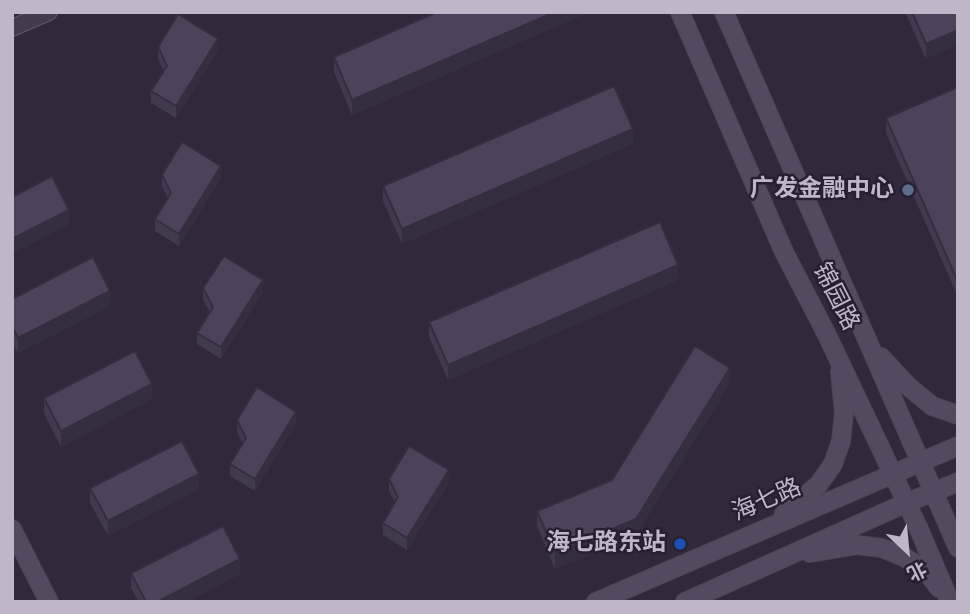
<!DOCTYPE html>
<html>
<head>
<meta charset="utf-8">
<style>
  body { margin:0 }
  #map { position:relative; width:970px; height:614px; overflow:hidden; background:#31283c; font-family:"Sofia Sans Condensed","Noto Sans SC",sans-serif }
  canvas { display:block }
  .frame { position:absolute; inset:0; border:14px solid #bfb7c7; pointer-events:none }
  .north { position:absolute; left:872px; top:516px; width:70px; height:70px; -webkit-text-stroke:5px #282031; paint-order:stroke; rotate:154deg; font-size:19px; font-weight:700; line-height:28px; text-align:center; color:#bfb7c7 }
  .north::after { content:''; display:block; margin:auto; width:24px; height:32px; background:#bfb7c7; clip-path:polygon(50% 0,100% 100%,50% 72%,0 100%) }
</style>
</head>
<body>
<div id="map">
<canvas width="970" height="614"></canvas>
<div class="frame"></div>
<div class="north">北</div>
</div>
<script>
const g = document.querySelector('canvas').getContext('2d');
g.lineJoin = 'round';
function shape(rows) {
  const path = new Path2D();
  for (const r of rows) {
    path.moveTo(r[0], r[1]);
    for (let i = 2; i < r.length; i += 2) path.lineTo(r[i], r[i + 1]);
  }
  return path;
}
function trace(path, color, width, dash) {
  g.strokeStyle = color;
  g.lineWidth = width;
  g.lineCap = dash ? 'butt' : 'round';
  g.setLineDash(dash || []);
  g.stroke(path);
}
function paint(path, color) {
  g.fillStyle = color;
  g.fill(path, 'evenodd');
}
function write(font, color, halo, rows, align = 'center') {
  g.font = font + ' "Sofia Sans Condensed","Noto Sans SC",sans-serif';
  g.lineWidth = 5;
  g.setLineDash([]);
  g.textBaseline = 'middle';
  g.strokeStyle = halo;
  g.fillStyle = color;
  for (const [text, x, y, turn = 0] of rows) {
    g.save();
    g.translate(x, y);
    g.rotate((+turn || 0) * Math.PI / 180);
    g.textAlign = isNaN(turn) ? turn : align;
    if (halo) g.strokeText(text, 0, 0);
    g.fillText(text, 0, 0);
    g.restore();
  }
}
const tertiary = shape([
  [12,28,49,12]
]);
const secondary = shape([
  [680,12,784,252,826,333,918,527,950,602],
  [724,12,958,548],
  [881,357,908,386,932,406,958,415],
  [784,514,819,484,833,464,841,441,844,413,840,372],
  [12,529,49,602],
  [810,553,857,545,882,548,904,557,926,571,939,588],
  [596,602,958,446],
  [685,602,906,503,958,482]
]);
trace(tertiary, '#61596a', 18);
trace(secondary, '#4c4455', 20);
trace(tertiary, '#433b4c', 16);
trace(secondary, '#544a5f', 18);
paint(shape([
  [583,12,583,15,352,115,334,72,334,57],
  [905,12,958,12,926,59],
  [158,47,218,51,176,118,151,103,151,91,164,71,158,59],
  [958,87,958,297,886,133,886,118],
  [633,144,402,244,383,201,383,186],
  [162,175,221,178,179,246,155,231,155,219,168,198,162,186],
  [678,280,448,380,429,337,429,322],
  [203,288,263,292,221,359,197,344,197,333,210,312,203,300],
  [12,299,110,306,18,353,12,342],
  [730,383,636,535,555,569,537,526,537,511,612,480],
  [44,398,152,399,61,447,44,413],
  [237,420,296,423,255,491,230,476,230,464,243,444,237,432],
  [389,479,449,482,407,550,383,535,383,523,395,503,389,491],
  [90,488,199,489,108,536,90,503],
  [131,573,240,574,187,602,139,602,131,588]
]), '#41394d');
paint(shape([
  [555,12,583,12,583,15,352,115,352,100],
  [958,30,958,45,926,59,926,44],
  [218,39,218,51,176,118,176,106],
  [633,129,633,144,402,244,402,229],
  [221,166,221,178,179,246,179,234],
  [69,210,69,225,12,254,12,239],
  [678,265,678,280,448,380,448,365],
  [263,280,263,292,221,359,221,347],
  [110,291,110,306,18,353,18,338],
  [730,368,730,383,636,535,555,569,555,553],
  [152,384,152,399,61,447,61,431],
  [296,412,296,423,255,491,255,479],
  [449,470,449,482,407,550,407,538],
  [199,474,199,489,108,536,108,521],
  [240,559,240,574,187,602,157,602]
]), '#352e3e');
const building = shape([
  [437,12,555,12,352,100,334,57,437,12],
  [912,12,958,12,958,30,926,44,912,12],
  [178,14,218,39,176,106,151,91,167,66,158,47,178,14],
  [614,86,633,129,402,229,383,186,614,86],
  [958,87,958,282,886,118,958,87],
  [182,142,221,166,179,234,155,219,171,193,162,175,182,142],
  [52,176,69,210,12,239,12,197,52,176],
  [660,222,678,265,448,365,429,322,660,222],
  [224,256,263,280,221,347,197,333,213,307,203,288,224,256],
  [93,257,110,291,18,338,12,326,12,299,93,257],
  [695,346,730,368,636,519,555,553,537,511,612,480,695,346],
  [135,351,152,384,61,431,44,398,135,351],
  [257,387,296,412,255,479,230,464,246,438,237,420,257,387],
  [182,441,199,474,108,521,90,488,182,441],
  [409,446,449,470,407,538,383,523,398,497,389,479,409,446],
  [223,526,240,559,157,602,146,602,131,573,223,526]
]);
paint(building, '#4c4259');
trace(building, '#352e3e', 2);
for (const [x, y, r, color] of [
  [908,190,7,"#5c6f8a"],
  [680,544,7,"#1a4fb4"]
]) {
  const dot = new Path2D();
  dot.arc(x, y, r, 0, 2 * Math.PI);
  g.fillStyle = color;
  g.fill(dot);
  trace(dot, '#282031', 2.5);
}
write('bold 24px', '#bfb7c7', '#282031', [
  ["广发金融中心",894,190],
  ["海七路东站",666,544]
], 'right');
write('24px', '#bfb7c7', '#282031', [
  ["锦园路",835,297,63],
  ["海七路",767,501,-23]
]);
</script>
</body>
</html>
